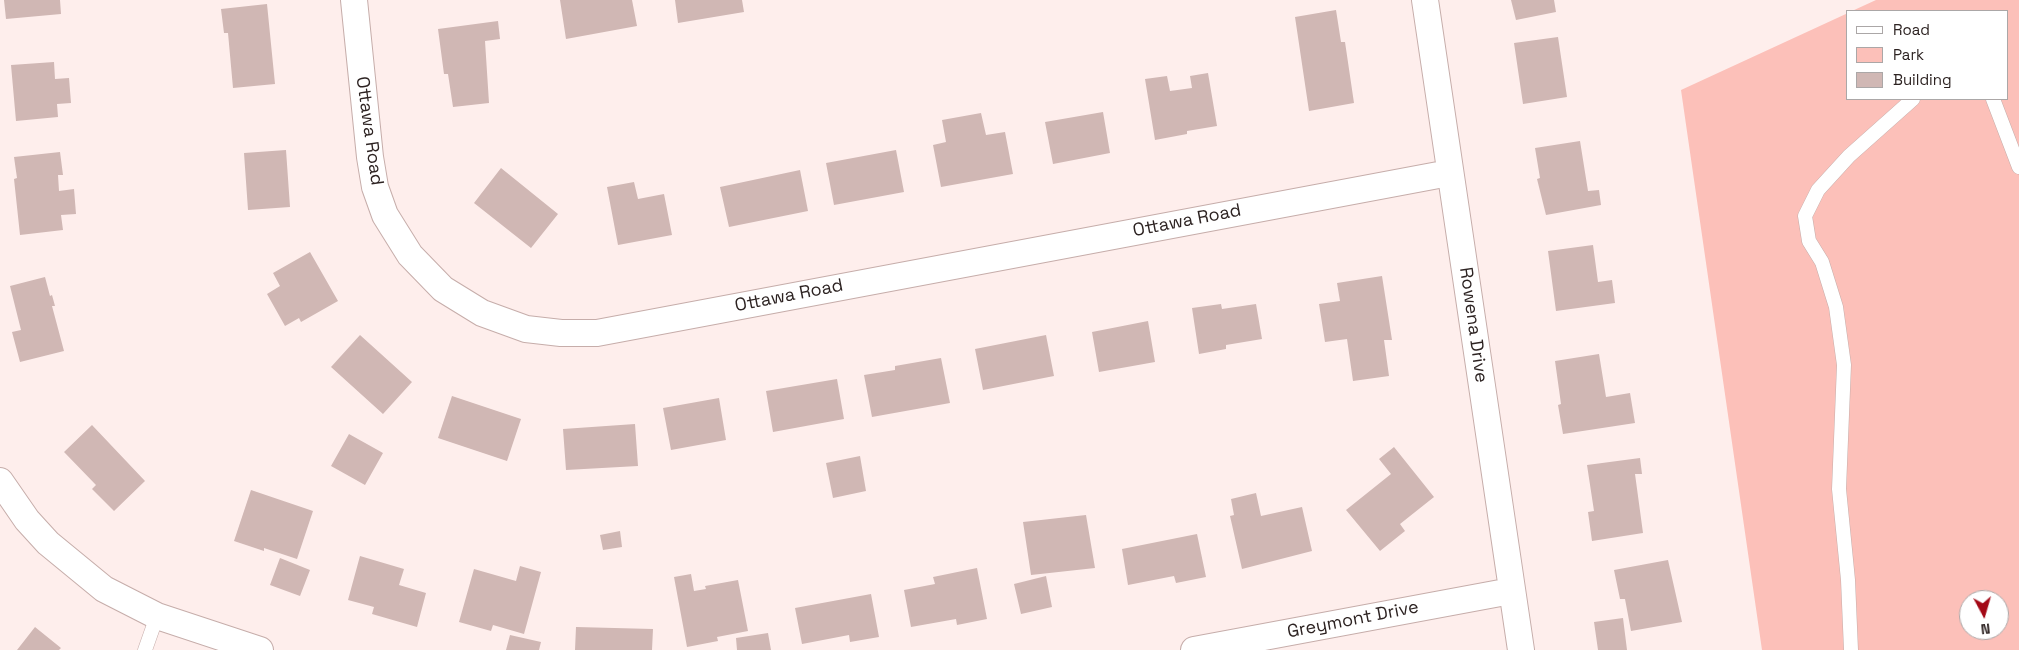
<!DOCTYPE html>
<html>
<head>
<meta charset="utf-8">
<style>
  body { margin:0 }
  #map { position:relative; width:2019px; height:650px; overflow:hidden; background:#feeeec; font-family:"Space Grotesk",sans-serif }
  canvas { display:block }
  .legend { position:absolute; left:1846px; top:10px; width:162px; height:90px; box-sizing:border-box; background:#fff; border:1px solid #aba7a7; margin:0; padding:6px 9px; list-style:none; font-size:15px; color:#2d2322 }
  .legend li { display:flex; align-items:center; gap:10px; height:25px }
  .legend b { width:25px; border:1px solid #aba7a7 }
  .north { position:absolute; left:1959px; top:590px; width:50px; height:50px; box-sizing:border-box; background:#fff; border:1px solid #aba7a7; border-radius:50%; rotate:174deg; font-size:14px; font-weight:700; line-height:20px; text-align:center; color:#2d2322 }
  .north::after { content:''; display:block; margin:auto; width:18px; height:22px; background:#a30816; clip-path:polygon(50% 0,100% 100%,50% 72%,0 100%) }
</style>
</head>
<body>
<div id="map">
<canvas width="2019" height="650"></canvas>
<ul class="legend">
<li><b style="height:6px;background:#fff"></b>Road</li>
<li><b style="height:14px;background:#fcc0b9"></b>Park</li>
<li><b style="height:14px;background:#d0b7b4"></b>Building</li>
</ul>
<div class="north">N</div>
</div>
<script>
const g = document.querySelector('canvas').getContext('2d');
g.lineJoin = 'round';
function paint(path, color) {
  g.fillStyle = color;
  g.fill(path, 'evenodd');
}
function shape(rows) {
  const path = new Path2D();
  for (const r of rows) {
    path.moveTo(r[0], r[1]);
    for (let i = 2; i < r.length; i += 2) path.lineTo(r[i], r[i + 1]);
  }
  return path;
}
function trace(path, color, width, dash) {
  g.strokeStyle = color;
  g.lineWidth = width;
  g.lineCap = dash ? 'butt' : 'round';
  g.setLineDash(dash || []);
  g.stroke(path);
}
function write(font, color, halo, rows, align = 'center') {
  g.font = font + ' "Space Grotesk",sans-serif';
  g.lineWidth = 4.5;
  g.setLineDash([]);
  g.textBaseline = 'middle';
  g.strokeStyle = halo;
  g.fillStyle = color;
  for (const [text, x, y, turn = 0] of rows) {
    g.save();
    g.translate(x, y);
    g.rotate((+turn || 0) * Math.PI / 180);
    g.textAlign = isNaN(turn) ? turn : align;
    if (halo) g.strokeText(text, 0, 0);
    g.fillText(text, 0, 0);
    g.restore();
  }
}
paint(shape([
  [1876,0,2019,0,2019,650,1762,650,1681,90,1848,13,1848,99,2008,99,2008,11,1852,11],
  [1969,600,1999,600,1999,630,1969,630]
]), '#fcc0b9');
paint(shape([
  [4,0,60,0,61,14,6,19],
  [560,0,632,0,637,26,566,39],
  [675,0,742,0,744,12,678,23],
  [1511,0,1554,0,1556,12,1516,20],
  [267,4,275,84,233,88,228,33,224,33,221,9],
  [1336,10,1341,42,1345,42,1354,103,1309,111,1295,17],
  [498,21,500,39,485,41,489,103,453,107,448,74,444,74,438,29],
  [1558,37,1567,97,1523,104,1514,43],
  [54,62,55,79,69,78,71,103,57,104,58,117,16,121,11,65],
  [1208,73,1217,126,1187,131,1187,134,1155,140,1145,79,1167,76,1170,91,1192,88,1190,76],
  [1103,112,1110,153,1053,164,1045,122],
  [981,113,986,135,1005,132,1013,174,941,187,933,145,946,142,942,120],
  [1580,141,1588,191,1599,190,1601,205,1546,215,1537,179,1540,178,1535,148],
  [286,150,290,207,248,210,244,153],
  [896,150,904,192,834,205,826,163],
  [60,152,63,175,58,175,59,191,74,189,76,214,61,215,63,230,20,235,14,179,17,178,14,157],
  [501,168,558,214,531,248,474,203],
  [800,170,808,211,729,227,720,187],
  [634,182,638,199,664,194,672,235,618,245,607,187],
  [1593,245,1598,282,1612,280,1615,303,1556,311,1548,251],
  [310,252,338,301,301,322,299,318,285,326,267,294,280,286,273,273],
  [1382,276,1392,340,1384,340,1389,376,1353,381,1347,339,1325,342,1319,304,1340,301,1337,283],
  [45,277,50,296,52,295,55,306,52,306,64,351,20,362,12,332,21,330,10,286],
  [1221,304,1222,309,1256,304,1262,339,1226,345,1226,349,1199,354,1192,308],
  [1148,321,1155,362,1099,372,1092,332],
  [360,335,412,382,383,414,331,367],
  [1046,335,1054,376,983,390,975,349],
  [1599,354,1606,397,1630,393,1635,423,1563,434,1558,405,1561,404,1555,361],
  [941,358,950,403,872,417,864,375,895,370,895,366],
  [837,379,844,419,773,432,766,391],
  [452,396,521,419,507,461,438,438],
  [719,398,726,440,671,450,663,408],
  [635,424,638,466,566,470,563,429],
  [92,425,145,481,114,511,92,489,96,485,64,452],
  [349,434,383,453,365,485,331,466],
  [1394,447,1434,497,1400,524,1405,531,1380,551,1346,510,1391,474,1379,459],
  [860,456,866,491,833,498,826,463],
  [1640,458,1642,474,1635,474,1643,533,1592,541,1588,512,1594,511,1587,465],
  [251,490,313,511,297,559,264,548,264,551,234,541],
  [1256,493,1261,516,1302,507,1312,551,1242,569,1230,516,1234,515,1231,499],
  [1086,515,1095,568,1031,575,1023,522],
  [620,531,622,547,603,550,600,535],
  [1197,534,1206,577,1176,583,1174,576,1128,585,1122,549],
  [360,556,404,569,399,585,426,593,417,627,372,614,374,607,348,600],
  [280,558,310,570,300,596,270,585],
  [1668,560,1682,622,1631,631,1625,599,1620,599,1614,570],
  [520,566,541,572,524,634,493,625,491,631,459,622,474,569,516,581],
  [977,568,987,619,957,625,956,619,911,627,904,590,935,584,933,577],
  [691,574,694,591,706,589,705,586,738,580,748,631,717,637,718,641,687,647,674,577],
  [1046,576,1052,607,1021,614,1014,584],
  [871,594,879,637,850,642,849,635,802,644,795,608],
  [1623,618,1627,650,1598,650,1594,622],
  [35,627,61,648,59,650,17,650],
  [576,627,653,629,652,650,575,650],
  [768,633,771,650,737,650,736,638],
  [510,635,541,642,539,650,506,650]
]), '#d0b7b4');
const lane = shape([
  [1993,99,2019,167],
  [145,650,157,616],
  [1851,650,1848,580,1839,489,1844,365,1836,307,1822,262,1809,241,1805,216,1818,190,1849,156,1913,99]
]);
const street = shape([
  [354,0,370,157,375,187,385,215,410,255,443,289,482,313,526,329,561,333,597,333,1449,173],
  [1425,0,1521,650],
  [0,481,27,520,48,543,104,589,157,616,260,650],
  [1194,650,1511,591]
]);
trace(lane, '#c6adaa', 15);
trace(street, '#c6adaa', 28);
trace(lane, '#fff', 14);
trace(street, '#fff', 26);
write('18px', '#2d2322', '#fff', [
  ["Ottawa Road",369,131,82],
  ["Ottawa Road",1187,221,-11],
  ["Ottawa Road",789,296,-11],
  ["Rowena Drive",1473,325,82],
  ["Greymont Drive",1353,620,-11]
]);
</script>
</body>
</html>
